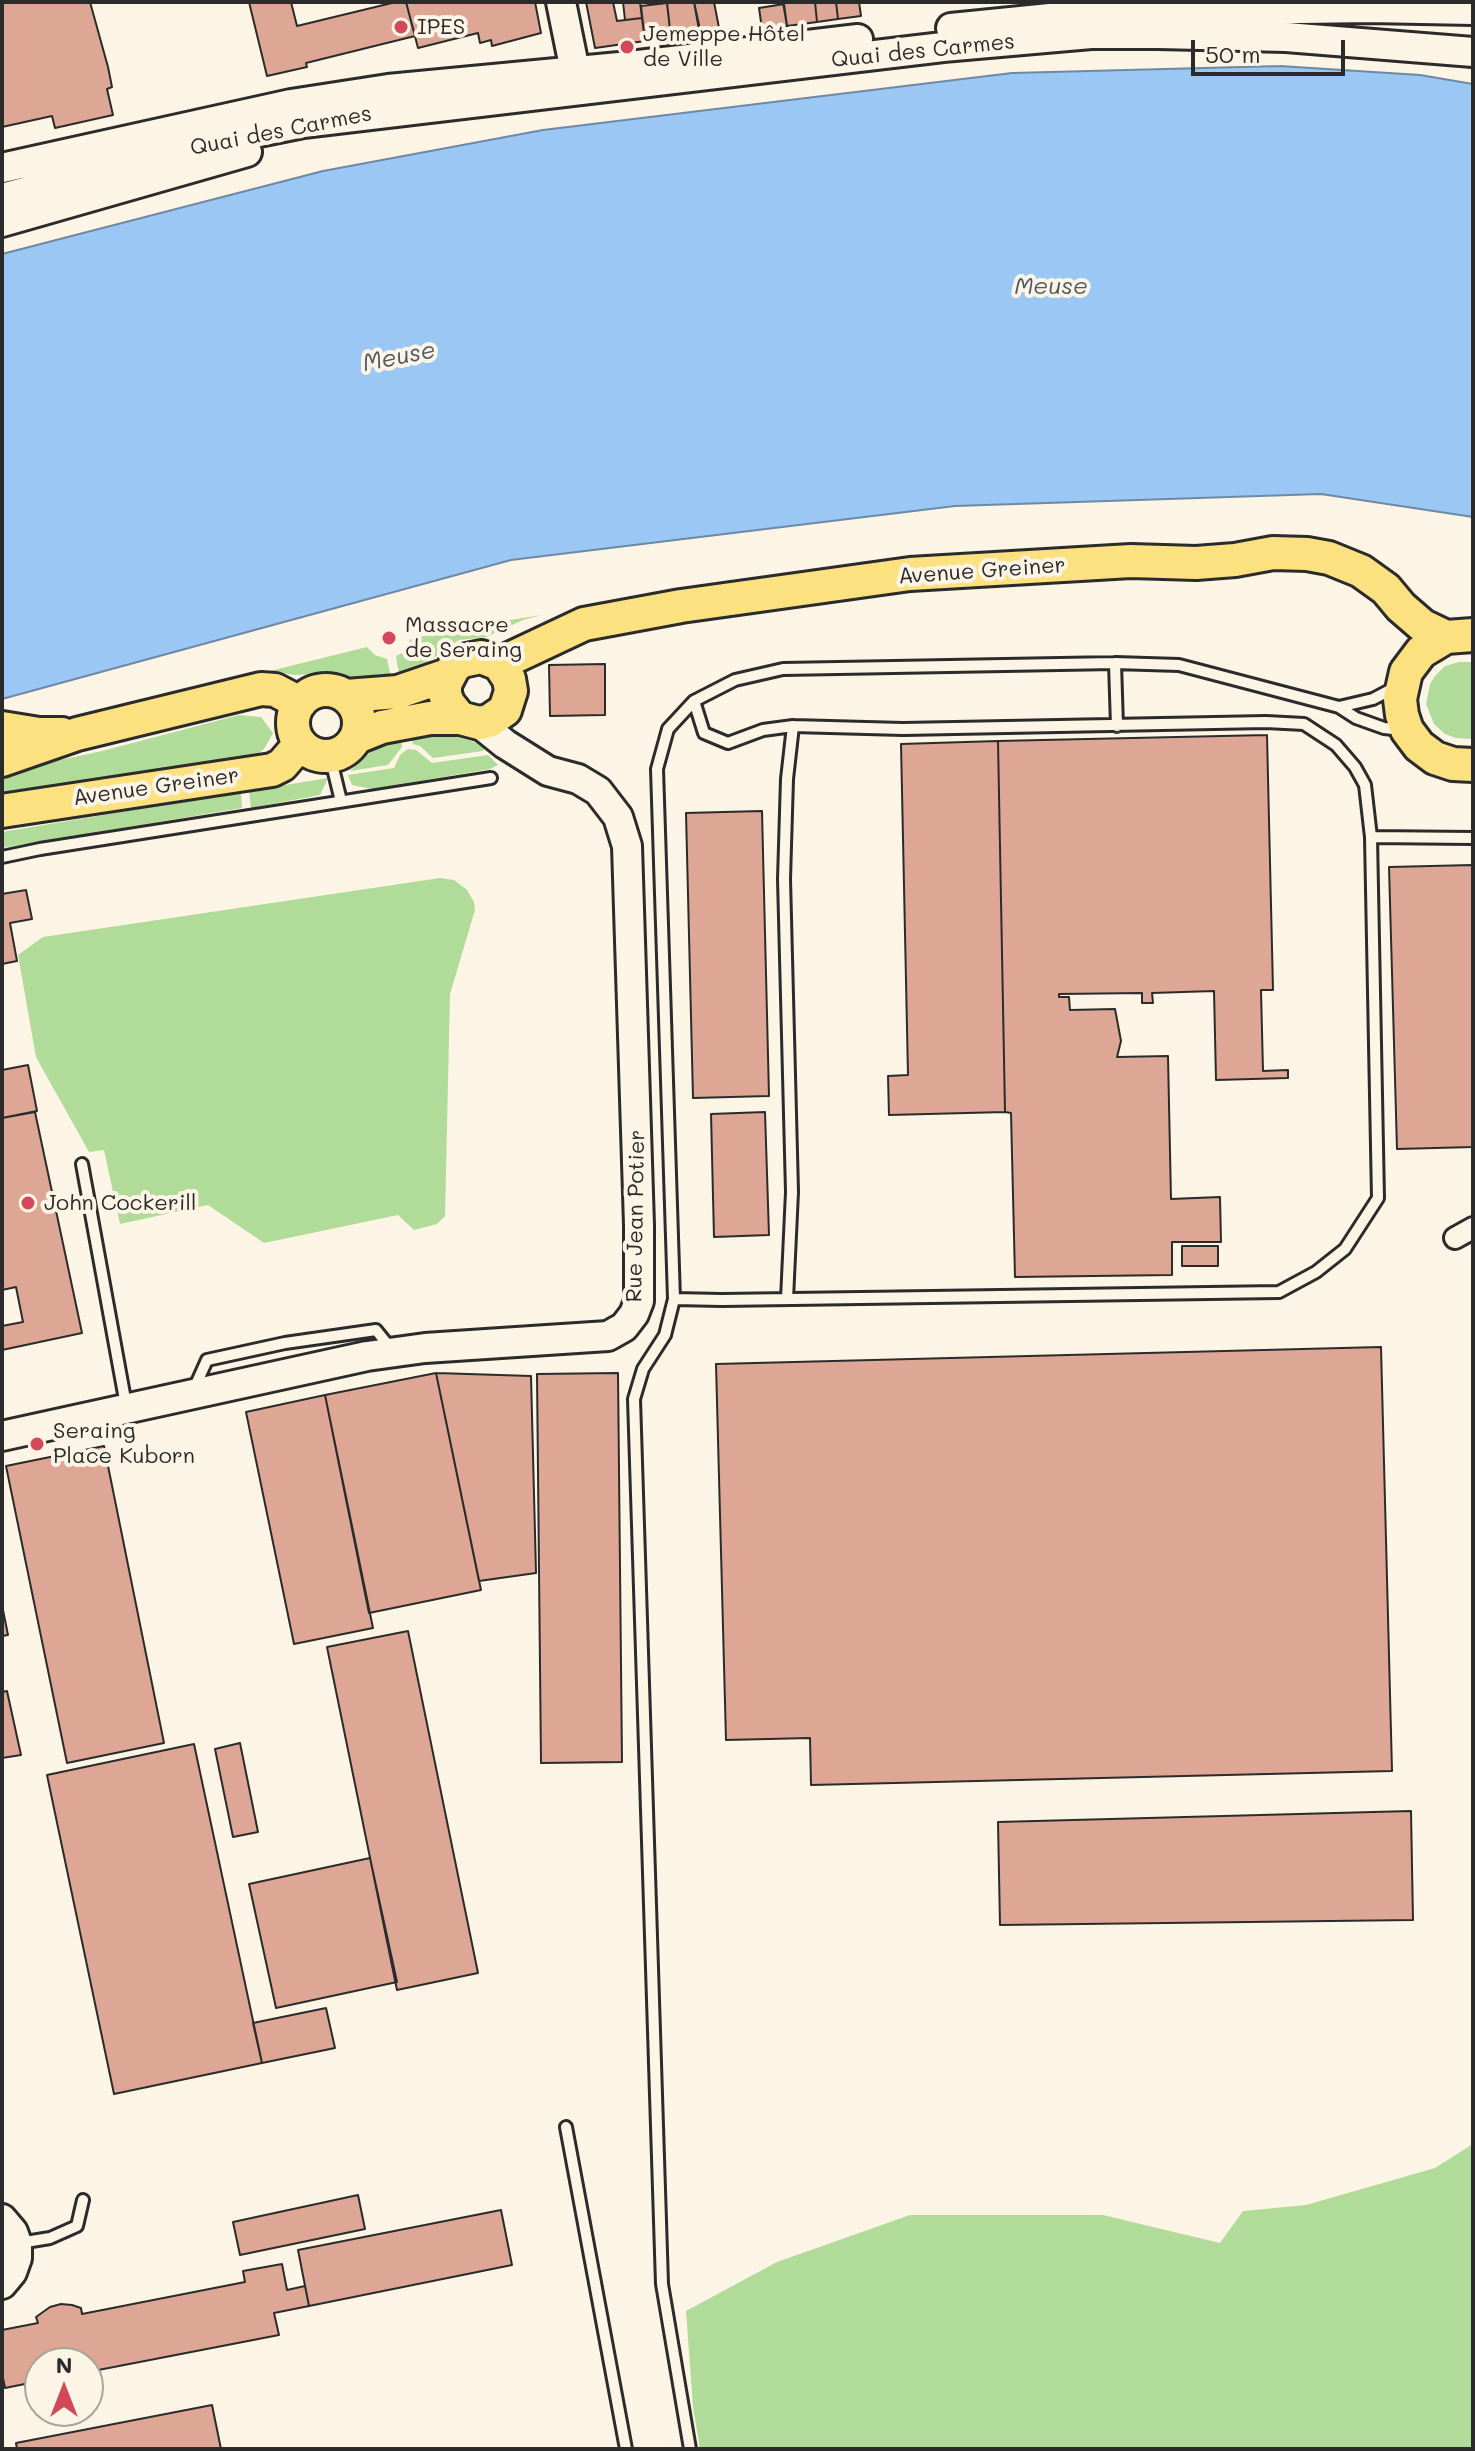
<!DOCTYPE html>
<html>
<head>
<meta charset="utf-8">
<style>
  body { margin:0 }
  #map { position:relative; width:1475px; height:2451px; overflow:hidden; background:#fcf5e5; font-family:Mali,sans-serif }
  canvas { display:block }
  .frame { position:absolute; inset:0; border:4px solid #2b2b2b; pointer-events:none }
  .north { position:absolute; left:24px; top:2347px; width:80px; height:80px; box-sizing:border-box; background:#fcf5e5; border:2px solid #a8a49b; border-radius:50%; rotate:0deg; font-size:22px; font-weight:700; line-height:32px; text-align:center; color:#2b2b2b }
  .north::after { content:''; display:block; margin:auto; width:28px; height:36px; background:#d1495b; clip-path:polygon(50% 0,100% 100%,50% 72%,0 100%) }
  .scale { position:absolute; left:1191px; top:40px; width:154px; height:36px; box-sizing:border-box; border:4px solid #2b2b2b; border-top:0; padding-left:10px; font-size:24px; line-height:28px; white-space:nowrap; color:#2b2b2b; -webkit-text-stroke:6px #fcf5e5; paint-order:stroke }
</style>
</head>
<body>
<div id="map">
<canvas width="1475" height="2451"></canvas>
<div class="frame"></div>
<div class="north">N</div>
<div class="scale">50 m</div>
</div>
<script>
const g = document.querySelector('canvas').getContext('2d');
g.lineJoin = 'round';
function paint(path, color) {
  g.fillStyle = color;
  g.fill(path, 'evenodd');
}
function shape(rows) {
  const path = new Path2D();
  for (const r of rows) {
    if (r.length === 3) {
      path.moveTo(r[0] + r[2], r[1]);
      path.arc(r[0], r[1], r[2], 0, 2 * Math.PI);
      continue;
    }
    path.moveTo(r[0], r[1]);
    for (let i = 2; i < r.length; i += 2) path.lineTo(r[i], r[i + 1]);
  }
  return path;
}
function trace(path, color, width, dash) {
  g.strokeStyle = color;
  g.lineWidth = width;
  g.lineCap = dash ? 'butt' : 'round';
  g.setLineDash(dash || []);
  g.stroke(path);
}
function write(font, color, halo, rows, align = 'center') {
  g.font = font + ' Mali,sans-serif';
  g.lineWidth = 8;
  g.setLineDash([]);
  g.textBaseline = 'middle';
  g.strokeStyle = halo;
  g.fillStyle = color;
  for (const [text, x, y, turn = 0] of rows) {
    g.save();
    g.translate(x, y);
    g.rotate((+turn || 0) * Math.PI / 180);
    g.textAlign = isNaN(turn) ? turn : align;
    if (halo) g.strokeText(text, 0, 0);
    g.fillText(text, 0, 0);
    g.restore();
  }
}
paint(shape([
  [542,615,523,620,486,637,459,640,418,669,399,674,396,656,404,652,411,639,459,628],
  [367,647,375,655,387,659,391,677,361,681,329,673,295,675,270,671],
  [1459,662,1473,662,1473,738,1470,739,1456,738,1445,734,1434,724,1426,704,1430,684,1435,676,1445,666],
  [239,715,261,717,273,733,264,749,251,759,2,800,2,776,14,770,102,751],
  [425,734,449,734,486,746,483,751,433,758,420,746,413,744,412,738],
  [401,740,402,747,388,765,350,771,375,748],
  [408,749,416,750,432,763,488,755,498,765,490,769,372,789,352,785,348,775,394,768,400,755],
  [328,778,320,795,251,808,249,791],
  [241,792,242,808,2,848,2,832],
  [440,878,454,880,467,890,474,902,475,910,450,994,445,1216,437,1224,414,1230,398,1215,264,1243,208,1205,120,1224,104,1150,89,1152,36,1057,18,955,43,937],
  [1473,2144,1473,2449,700,2449,693,2407,686,2311,777,2262,910,2215,1103,2215,1220,2243,1243,2211,1306,2205,1435,2168]
]), '#b1db98');
const water = shape([
  [1280,66,1420,75,1473,84,1473,517,1321,494,955,506,511,560,2,699,2,254,323,171,543,130,1012,73,1280,66]
]);
paint(water, '#9ac7f4');
trace(water, '#6e89a4', 2);
const building = shape([
  [2,2,90,2,108,67,112,87,107,89,113,115,55,128,52,116,2,127,2,2],
  [249,2,291,2,297,26,396,2,406,2,415,36,306,63,307,67,267,76,249,2],
  [406,2,535,2,541,33,492,46,491,40,480,43,478,33,418,48,406,2],
  [586,2,613,2,617,21,642,18,645,41,595,48,586,2],
  [623,2,640,2,642,18,625,20,623,2],
  [667,2,694,2,700,35,671,39,667,2],
  [694,2,714,2,720,33,701,34,694,2],
  [783,2,815,2,817,22,787,26,783,2],
  [815,2,836,2,838,19,817,22,815,2],
  [836,2,859,2,861,16,838,19,836,2],
  [667,3,671,39,645,41,641,6,667,3],
  [784,4,787,26,762,29,759,8,784,4],
  [605,664,605,715,550,716,549,665,605,664],
  [1267,735,1273,990,1261,990,1263,1071,1288,1070,1288,1078,1216,1080,1214,991,1152,993,1153,1003,1142,1003,1142,993,1059,994,1059,997,1069,997,1070,1010,1115,1009,1121,1041,1117,1057,1168,1056,1171,1199,1220,1197,1221,1242,1172,1242,1172,1275,1015,1277,1011,1113,1005,1112,998,741,1267,735],
  [998,741,1005,1112,889,1115,888,1076,908,1075,901,744,998,741],
  [762,811,769,1096,693,1098,686,813,762,811],
  [1473,865,1473,1147,1397,1149,1389,867,1473,865],
  [26,890,32,919,10,923,17,961,2,964,2,894,26,890],
  [28,1065,37,1111,2,1118,2,1070,28,1065],
  [35,1112,82,1333,2,1350,2,1326,23,1322,16,1287,2,1290,2,1118,35,1112],
  [765,1112,769,1235,714,1237,711,1114,765,1112],
  [1182,1246,1218,1246,1218,1266,1182,1266,1182,1246],
  [1381,1347,1392,1771,811,1785,810,1738,726,1740,716,1364,1381,1347],
  [436,1373,531,1376,536,1573,479,1581,436,1373],
  [436,1373,481,1590,369,1613,325,1395,436,1373],
  [618,1373,622,1762,541,1763,537,1374,618,1373],
  [325,1395,373,1628,294,1644,246,1412,325,1395],
  [104,1446,164,1743,67,1763,6,1466,104,1446],
  [2,1605,8,1635,2,1636,2,1605],
  [408,1631,478,1973,397,1990,327,1647,408,1631],
  [7,1691,21,1755,2,1758,2,1692,7,1691],
  [240,1743,258,1832,233,1837,215,1749,240,1743],
  [194,1744,262,2063,114,2094,47,1775,194,1744],
  [1411,1811,1413,1920,1000,1925,998,1822,1411,1811],
  [370,1858,397,1982,276,2008,249,1884,370,1858],
  [326,2008,335,2048,262,2063,253,2023,326,2008],
  [358,2195,365,2229,240,2255,233,2222,358,2195],
  [501,2210,512,2265,309,2306,298,2250,501,2210],
  [282,2264,287,2290,305,2286,309,2306,274,2313,279,2335,88,2372,88,2363,40,2363,40,2381,5,2388,2,2373,2,2330,38,2323,36,2317,50,2307,61,2304,72,2305,81,2308,82,2314,245,2282,243,2271,282,2264],
  [212,2405,221,2449,17,2449,16,2443,212,2405]
]);
paint(building, '#dea795');
trace(building, '#2b2b2b', 2);
const lane = shape([
  [1115,663,1117,726],
  [1394,688,1373,699,1339,707,1356,718,1384,728,1403,730],
  [694,701,704,733,728,743,763,730,793,726,903,729,1266,722,1304,724,1336,745,1355,767,1365,785,1371,837,1378,1198,1345,1249,1316,1272,1279,1292,722,1300,674,1299,657,769,668,729,694,701,735,680,783,669,1115,663,1179,665,1339,707],
  [330,756,341,801],
  [1371,837,1473,838],
  [2,857,40,849,491,778],
  [82,1164,126,1405],
  [674,1299,665,1335,643,1369,634,1399,662,2284,690,2449],
  [787,1299,792,1192,784,879,787,779,793,726],
  [193,1391,207,1360,285,1343,376,1330,392,1350],
  [566,2127,626,2449],
  [19,2243,50,2238,77,2226,83,2200]
]);
const street = shape([
  [1455,1238,1473,1228]
]);
const secondary = shape([
  [561,2,575,71],
  [951,28,1090,14,1162,11,1369,8,1473,10],
  [2,168,291,104,388,89,630,66,858,39],
  [2,198,224,139,303,123,943,47,1091,34,1158,34,1286,37,1473,52],
  [2,222,247,152],
  [2,1436,367,1356,425,1348,608,1336,624,1327,634,1314,639,1301,639,1225,627,846,618,817,598,791,578,779,548,771,505,744,479,723],
  [2,2219,13,2232,17,2243,17,2258,12,2272,2,2284]
]);
const primary = shape([
  [1473,635,1446,637,1421,652,1406,672,1400,699,1402,715,1407,730,1419,746,1435,758,1453,764,1473,765],
  [499,664,584,624,681,606,910,574,1131,561,1196,563,1235,560,1273,553,1307,554,1329,558,1361,571,1386,589,1401,607,1423,626,1446,637],
  [326,723,33],
  [346,696,398,692,448,675],
  [2,728,39,734,62,734],
  [357,737,382,727,430,718,460,718,479,723,489,721,505,710,511,691,509,679,499,664,481,657,462,661,454,667,445,684,445,694,448,703,460,718],
  [2,760,77,734,261,689,275,690,300,703],
  [2,811,272,770,282,765,300,744]
]);
trace(lane, '#2b2b2b', 16);
trace(street, '#2b2b2b', 26);
trace(secondary, '#2b2b2b', 34);
trace(primary, '#2b2b2b', 38);
trace(lane, '#fcf5e5', 10);
trace(street, '#fcf5e5', 20);
trace(secondary, '#fcf5e5', 28);
trace(primary, '#fbe180', 32);
for (const [x, y, r, color] of [
  [401,27,8,"#d1495b"],
  [627,47,8,"#d1495b"],
  [389,638,8,"#d1495b"],
  [28,1203,8,"#d1495b"],
  [37,1444,8,"#d1495b"]
]) {
  const dot = new Path2D();
  dot.arc(x, y, r, 0, 2 * Math.PI);
  g.fillStyle = color;
  g.fill(dot);
  trace(dot, '#fcf5e5', 3);
}
write('22px', '#2b2b2b', '#fcf5e5', [
  ["IPES",417,27],
  ["Jemeppe Hôtel",643,34],
  ["de Ville",643,59],
  ["Massacre",405,625],
  ["de Seraing",405,650],
  ["John Cockerill",44,1203],
  ["Seraing",53,1431],
  ["Place Kuborn",53,1456]
], 'left');
write('22px', '#2b2b2b', '#fcf5e5', [
  ["Quai des Carmes",923,51,-6],
  ["Quai des Carmes",281,131,-11],
  ["Avenue Greiner",982,571,-4],
  ["Avenue Greiner",156,787,-8],
  ["Rue Jean Potier",636,1216,-89]
]);
write('italic 24px', '#4c5a67', '#fcf5e5', [
  ["Meuse",1051,287],
  ["Meuse",399,357,-11]
]);
</script>
</body>
</html>
